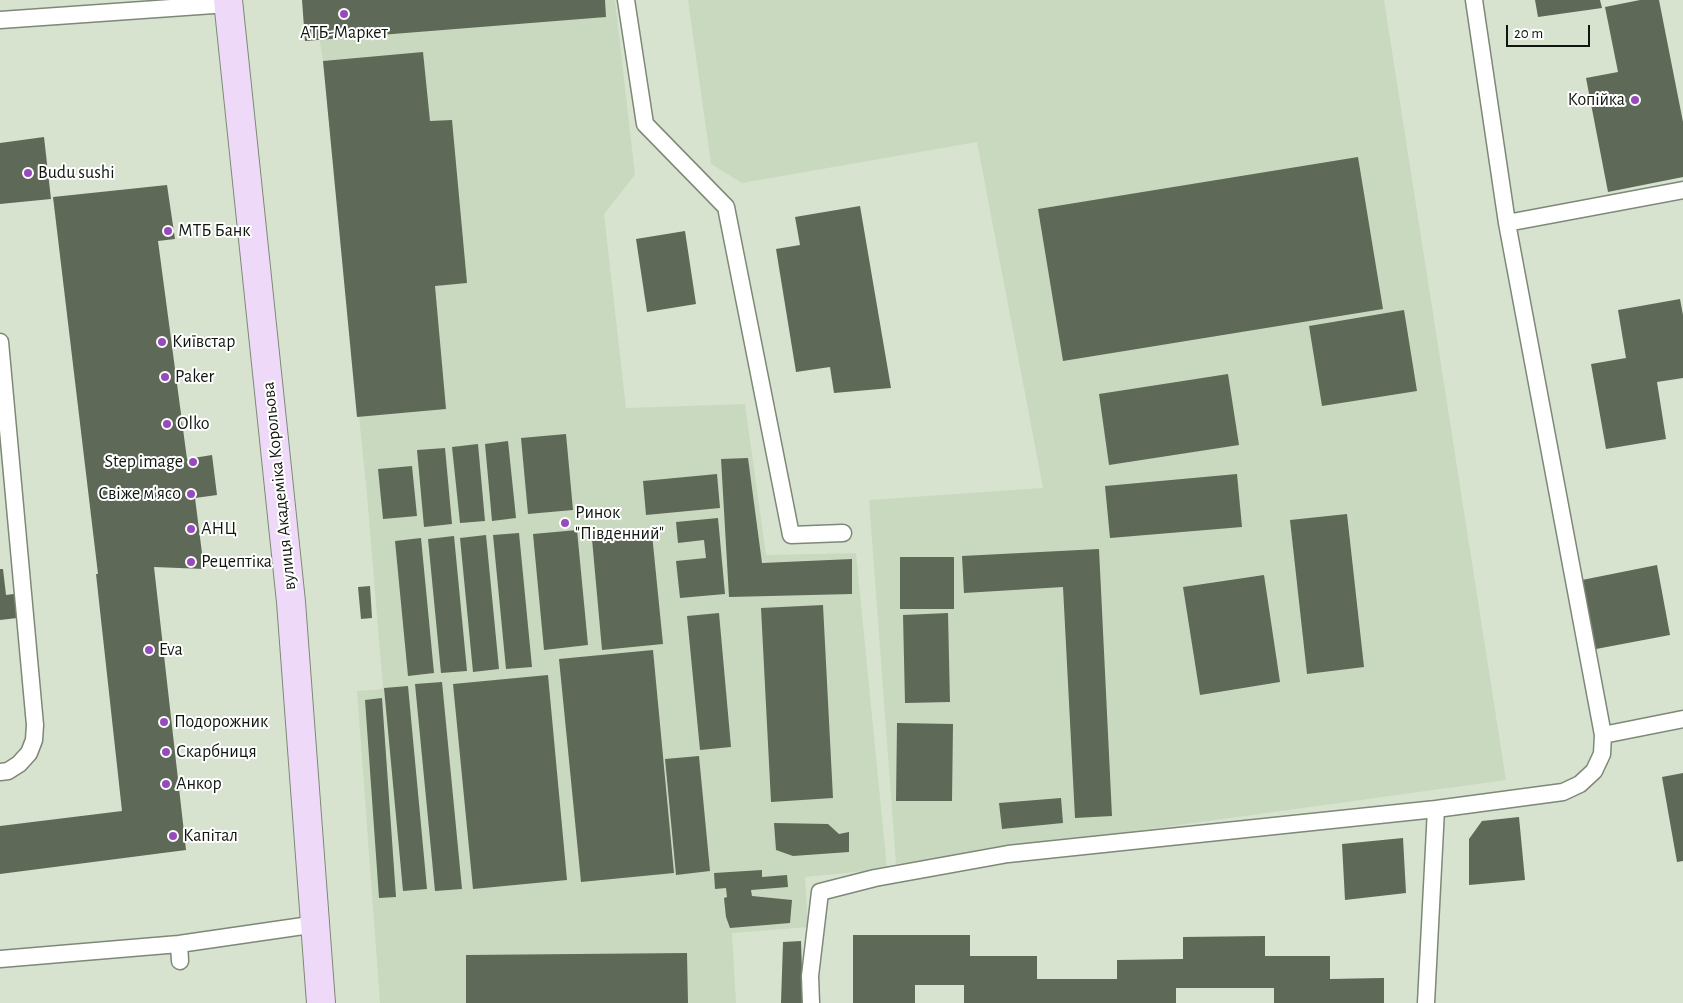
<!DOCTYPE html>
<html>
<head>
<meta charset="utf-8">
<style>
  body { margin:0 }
  #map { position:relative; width:1683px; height:1003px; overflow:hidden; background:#d7e3cf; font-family:"Alegreya Sans",sans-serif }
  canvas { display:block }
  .scale { position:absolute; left:1506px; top:25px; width:84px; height:22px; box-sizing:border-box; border:2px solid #10150e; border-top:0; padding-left:6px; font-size:15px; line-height:18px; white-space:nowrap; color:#10150e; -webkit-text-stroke:4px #fff; paint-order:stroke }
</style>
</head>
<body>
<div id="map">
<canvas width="1683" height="1003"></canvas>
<div class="scale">20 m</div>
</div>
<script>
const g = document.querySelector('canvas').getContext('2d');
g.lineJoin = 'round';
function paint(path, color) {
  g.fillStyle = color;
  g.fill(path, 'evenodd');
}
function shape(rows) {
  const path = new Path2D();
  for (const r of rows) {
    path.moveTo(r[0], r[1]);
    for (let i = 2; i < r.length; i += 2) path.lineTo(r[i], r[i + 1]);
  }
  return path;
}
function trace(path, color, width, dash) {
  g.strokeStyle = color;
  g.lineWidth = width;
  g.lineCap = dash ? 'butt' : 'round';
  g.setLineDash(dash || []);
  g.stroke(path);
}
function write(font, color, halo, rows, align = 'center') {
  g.font = font + ' "Alegreya Sans",sans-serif';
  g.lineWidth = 4;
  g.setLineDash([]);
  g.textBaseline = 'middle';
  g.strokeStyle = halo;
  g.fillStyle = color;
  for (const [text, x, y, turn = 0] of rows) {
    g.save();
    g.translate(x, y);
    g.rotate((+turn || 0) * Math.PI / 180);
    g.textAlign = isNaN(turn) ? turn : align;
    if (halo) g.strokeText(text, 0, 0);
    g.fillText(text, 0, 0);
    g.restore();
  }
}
paint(shape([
  [313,0,615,0,635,175,604,214,626,408,745,404,766,555,856,553,887,869,805,877,808,927,732,933,736,1003,380,1003,357,691,383,689,367,495,323,61],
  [688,0,1384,0,1506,780,896,864,869,500,1043,488,977,142,742,183,711,164]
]), '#c9d9bf');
paint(shape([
  [302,0,605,0,606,17,305,41],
  [1535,0,1600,0,1602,8,1538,17],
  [1640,0,1659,0,1683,122,1683,177,1608,192,1586,78,1618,72,1605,7],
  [423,52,430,121,452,120,467,283,435,286,446,409,357,417,323,61],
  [44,137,51,199,0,204,0,143],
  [1358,157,1383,309,1063,361,1038,209],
  [167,185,175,239,158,241,187,459,212,455,217,495,195,498,204,569,154,567,186,850,0,874,0,826,122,811,96,574,98,574,53,197],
  [860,206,891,388,834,393,830,367,796,372,776,249,800,245,795,217],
  [685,231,696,304,647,312,636,239],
  [1680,299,1683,315,1683,378,1657,382,1666,439,1606,449,1591,364,1626,358,1618,310],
  [1404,310,1417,391,1322,406,1309,326],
  [1228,374,1239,445,1109,465,1099,394],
  [566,434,573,510,528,514,521,438],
  [508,441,516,518,492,521,485,444],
  [478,444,485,521,460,523,452,447],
  [445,448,452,524,424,527,417,450],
  [748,458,762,563,852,559,852,594,729,597,721,459],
  [412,466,417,516,383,519,378,469],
  [717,474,720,508,646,515,643,481],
  [1237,474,1242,527,1110,538,1105,486],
  [1347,514,1364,667,1307,674,1290,520],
  [718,518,725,594,680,598,676,561,706,558,704,540,678,543,676,522],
  [577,530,588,645,544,650,533,534],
  [519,533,532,667,506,669,493,535],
  [652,534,663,644,602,650,592,539],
  [486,535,499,669,473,672,460,538],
  [454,536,467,671,441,673,428,539],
  [421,538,434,673,408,676,395,541],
  [1099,549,1112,816,1075,818,1063,587,964,593,962,556],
  [900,557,954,557,954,609,900,609],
  [1657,565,1670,635,1596,649,1582,580],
  [0,569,3,569,6,595,14,594,17,618,0,620],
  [1264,575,1280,682,1200,695,1183,587],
  [370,586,372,618,361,619,358,587],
  [823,605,833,798,771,802,761,608],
  [719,613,731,747,700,750,687,616],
  [948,613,950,702,905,703,903,615],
  [653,650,674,873,581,882,559,659],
  [548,675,567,880,473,889,453,684],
  [442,682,462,889,435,891,415,684],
  [408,686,427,889,403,891,384,688],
  [382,698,396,897,379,898,365,700],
  [897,723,953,724,952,801,896,801],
  [699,756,710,871,676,875,665,759],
  [1683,773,1683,861,1677,862,1662,777],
  [1061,798,1063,823,1002,829,999,803],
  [1519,817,1525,880,1469,885,1469,839,1482,821],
  [774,823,828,824,839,834,849,832,849,852,793,856,776,850],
  [1403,838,1406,893,1345,900,1342,844],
  [762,870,762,877,787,875,788,887,751,890,752,896,792,900,790,923,730,928,726,917,724,898,727,897,726,888,715,889,714,873],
  [853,935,970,935,970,956,1037,956,1037,979,1117,979,1117,960,1183,959,1183,937,1265,936,1265,956,1330,956,1330,979,1384,978,1384,1003,1274,1003,1274,988,1176,988,1176,1003,964,1003,964,985,915,985,915,1003,853,1003],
  [801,941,803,1003,781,1003,783,942],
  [687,953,688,1003,466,1003,466,955]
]), '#5e6957');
const lane = shape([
  [626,0,645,124,726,207,791,535,843,533],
  [0,20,228,4],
  [1507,223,1683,190],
  [0,342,35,725,34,740,29,753,19,764,8,771,0,772],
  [1603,735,1683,719],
  [179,944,180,961],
  [0,959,179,944,317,924],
  [811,1003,810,976,820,892,875,878,1008,854,1436,809,1563,792,1580,784,1594,771,1602,754,1603,735,1507,223,1474,0],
  [1426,1003,1436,809]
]);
const secondary = shape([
  [228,0,291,602,321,1003]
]);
trace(lane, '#7d8876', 19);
trace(secondary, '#7d8876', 30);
trace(lane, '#fff', 16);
trace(secondary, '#eedaf8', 28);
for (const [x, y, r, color] of [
  [344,14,5,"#964abc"],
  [1635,100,5,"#964abc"],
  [28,173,5,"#964abc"],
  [168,231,5,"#964abc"],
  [162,342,5,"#964abc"],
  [165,377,5,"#964abc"],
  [167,424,5,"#964abc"],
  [193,462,5,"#964abc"],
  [191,494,5,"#964abc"],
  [565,523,5,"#964abc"],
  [191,529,5,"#964abc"],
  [191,562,5,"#964abc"],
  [149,650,5,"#964abc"],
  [164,722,5,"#964abc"],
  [166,752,5,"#964abc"],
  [166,784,5,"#964abc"],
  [173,836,5,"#964abc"]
]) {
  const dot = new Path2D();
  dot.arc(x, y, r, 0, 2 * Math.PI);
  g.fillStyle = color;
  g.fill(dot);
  trace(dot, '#fff', 2);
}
write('18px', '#10150e', '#fff', [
  ["АТБ-Маркет",344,33,"center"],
  ["Копійка",1625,100,"right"],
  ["Budu sushi",38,173],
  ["МТБ Банк",178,231],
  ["Київстар",172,342],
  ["Paker",175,377],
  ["Olko",177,424],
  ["Step image",183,462,"right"],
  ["Свіже м'ясо",181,494,"right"],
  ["Ринок",575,513],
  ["\"Південний\"",575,534],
  ["АНЦ",201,529],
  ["Рецептіка",201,562],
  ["Eva",159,650],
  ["Подорожник",174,722],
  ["Скарбниця",176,752],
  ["Анкор",176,784],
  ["Капітал",183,836]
], 'left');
write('18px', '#10150e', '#fff', [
  ["вулиця Академіка Корольова",279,486,-96]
]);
</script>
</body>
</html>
